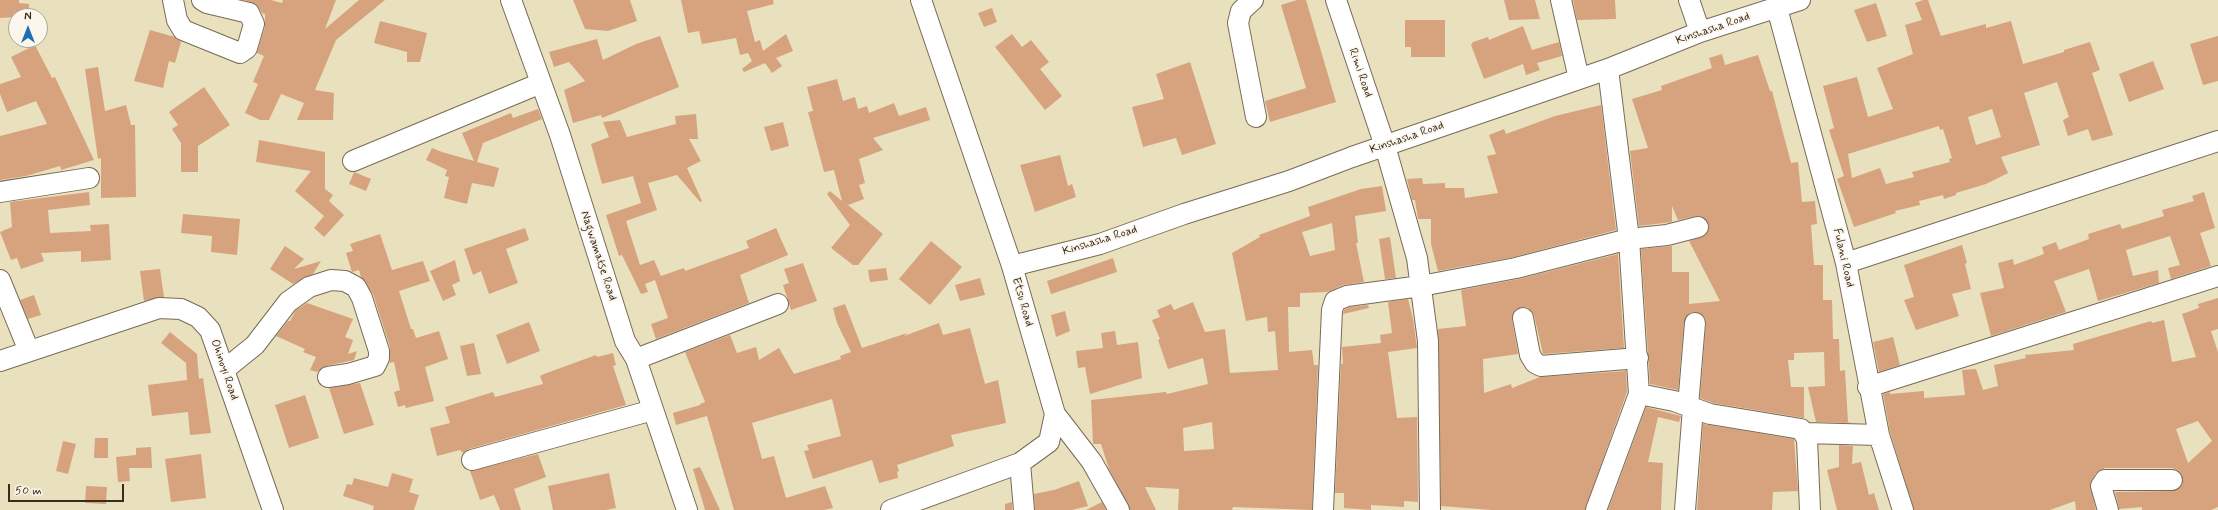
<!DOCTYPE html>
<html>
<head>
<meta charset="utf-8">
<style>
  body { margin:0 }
  #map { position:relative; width:2218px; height:510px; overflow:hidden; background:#e9e1bd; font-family:Mynerve,sans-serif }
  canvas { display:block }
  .north { position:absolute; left:8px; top:8px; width:40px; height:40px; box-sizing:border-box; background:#fbf7ec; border:1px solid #aea59a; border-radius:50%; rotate:0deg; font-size:11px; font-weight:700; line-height:16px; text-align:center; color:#3b2a1e }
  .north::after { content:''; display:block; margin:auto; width:14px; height:18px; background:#1f6fb2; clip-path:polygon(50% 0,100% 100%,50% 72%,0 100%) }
  .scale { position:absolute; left:8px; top:484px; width:116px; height:18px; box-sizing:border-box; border:2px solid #3b2a1e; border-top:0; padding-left:5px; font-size:12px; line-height:14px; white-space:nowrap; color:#3b2a1e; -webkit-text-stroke:3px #fbf7ec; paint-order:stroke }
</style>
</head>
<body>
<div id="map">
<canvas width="2218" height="510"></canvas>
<div class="north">N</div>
<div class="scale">50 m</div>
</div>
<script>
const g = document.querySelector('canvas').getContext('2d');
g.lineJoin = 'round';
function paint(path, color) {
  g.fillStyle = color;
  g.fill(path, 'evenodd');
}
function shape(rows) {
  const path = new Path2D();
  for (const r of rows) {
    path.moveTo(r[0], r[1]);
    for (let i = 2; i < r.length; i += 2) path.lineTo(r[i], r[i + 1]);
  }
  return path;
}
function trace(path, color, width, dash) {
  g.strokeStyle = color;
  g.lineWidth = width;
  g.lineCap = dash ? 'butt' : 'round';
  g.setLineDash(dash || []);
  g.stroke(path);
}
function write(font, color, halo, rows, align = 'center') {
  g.font = font + ' Mynerve,sans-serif';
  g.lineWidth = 3.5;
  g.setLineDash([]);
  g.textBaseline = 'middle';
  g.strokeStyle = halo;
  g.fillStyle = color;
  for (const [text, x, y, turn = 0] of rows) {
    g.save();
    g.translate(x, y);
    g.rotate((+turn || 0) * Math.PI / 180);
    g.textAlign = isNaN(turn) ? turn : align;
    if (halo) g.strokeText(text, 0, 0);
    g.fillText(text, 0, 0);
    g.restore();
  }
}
paint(shape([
  [0,0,19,0,19,3,29,4,29,16,0,18],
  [244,0,271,0,282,3,283,0,336,0,325,29,359,0,385,0,336,40,315,90,334,93,333,120,297,120,304,103,281,94,269,120,260,120,245,113,258,84,253,82,264,56,257,53,265,27,265,14,262,13,256,4],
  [573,0,630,0,637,21,608,31,585,29],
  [681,0,773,0,774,4,747,11,755,42,760,40,763,51,786,34,793,51,776,58,782,66,772,73,765,63,744,72,742,69,752,61,748,53,740,55,736,38,702,44,699,31,688,33],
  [1297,0,1306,0,1336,102,1270,122,1265,101,1306,88,1281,5],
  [1504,0,1535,0,1540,19,1509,20],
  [1573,0,1615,0,1616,19,1577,20],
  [1923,0,1928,0,1941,36,1986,24,1986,28,2011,21,2023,64,2064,52,2064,50,2090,42,2100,70,2092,73,2113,135,2092,141,2088,129,2068,136,2063,120,2069,117,2057,82,2024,93,2040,145,2001,157,2008,173,1986,184,1956,193,1956,195,1944,199,1943,195,1919,201,1920,205,1895,211,1896,213,1854,227,1837,179,1844,176,1829,130,1834,128,1823,86,1857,77,1868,117,1893,109,1877,68,1913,54,1905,25,1922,20,1915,3],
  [1992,109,2001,137,1976,145,1968,117],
  [1939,126,1940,130,1943,129,1952,158,1949,159,1950,162,1912,172,1914,177,1886,184,1880,168,1852,178,1848,154],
  [1876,3,1887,36,1867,42,1854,10],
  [992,8,997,22,984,27,978,13],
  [1405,20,1445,20,1445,57,1411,57,1411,47,1405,47],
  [380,21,427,33,420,62,407,62,407,52,374,43],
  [1523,26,1532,50,1559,42,1562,56,1537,63,1540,70,1526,75,1523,64,1484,79,1471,45,1473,42,1488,37,1489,40],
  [150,30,175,37,181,42,175,63,169,61,163,88,134,81],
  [1012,34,1022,47,1031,40,1049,62,1040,69,1062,96,1045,110,995,47],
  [660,36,679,87,602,118,601,115,573,123,564,90,585,81,569,62,554,67,549,52,597,39,603,60,636,44],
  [2218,36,2218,81,2203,85,2190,44],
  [35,45,52,78,55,77,94,160,61,170,60,166,26,176,0,180,0,136,47,124,36,101,7,112,0,94,0,84,21,77,11,57],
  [1722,54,1725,65,1758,55,1770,91,1772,91,1791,163,1798,162,1802,202,1815,201,1817,224,1811,225,1814,265,1823,265,1823,300,1832,300,1833,339,1839,339,1840,371,1845,370,1848,422,1851,423,1816,422,1808,387,1825,386,1824,352,1794,353,1794,360,1788,360,1791,387,1804,387,1804,418,1713,403,1700,398,1706,324,1705,318,1696,312,1690,313,1684,322,1678,390,1650,384,1641,249,1672,246,1672,272,1689,272,1689,304,1720,301,1689,241,1706,235,1709,225,1706,219,1696,216,1678,220,1672,206,1672,222,1639,226,1630,151,1648,148,1632,99,1662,90,1661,86,1712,68,1709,58],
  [2153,61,2164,89,2129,102,2119,74],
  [1190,62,1216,144,1182,155,1176,138,1143,147,1132,107,1164,99,1156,74],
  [98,67,105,111,126,105,131,125,135,125,136,197,101,198,101,158,98,159,85,69],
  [837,79,843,101,855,97,858,109,867,106,869,113,894,103,899,116,926,107,930,120,873,138,883,150,859,159,865,183,859,185,864,199,848,205,883,234,858,265,853,265,831,248,850,225,827,194,830,191,842,201,834,170,824,172,808,112,813,111,807,87],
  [204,87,230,125,198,146,198,172,181,172,181,143,172,129,178,125,169,112],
  [1601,105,1616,230,1514,257,1438,271,1431,244,1431,219,1418,219,1415,200,1412,200,1407,179,1422,178,1423,184,1445,183,1445,188,1464,188,1465,198,1498,193,1487,156,1496,154,1489,135,1504,129,1506,134,1555,116],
  [538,109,542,119,483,143,477,162,499,168,494,187,472,183,467,204,444,198,449,177,445,176,447,170,426,160,432,148,442,152,474,161,462,133,511,113,513,118],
  [696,114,698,139,689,139,701,161,687,168,702,201,700,202,677,175,648,183,657,210,626,221,640,265,654,260,661,276,684,268,685,271,749,248,746,241,776,228,788,255,740,275,749,303,656,339,651,324,668,318,655,280,645,284,648,292,641,294,622,255,619,256,606,215,641,203,633,176,602,184,591,144,609,137,603,122,620,120,627,137,676,124,675,116],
  [783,122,789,146,771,151,764,127],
  [259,140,325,152,325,189,333,195,329,201,344,215,324,237,314,228,324,216,295,191,311,171,256,162],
  [1060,155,1068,186,1072,184,1076,197,1035,212,1020,165],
  [354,172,371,179,366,191,349,184],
  [1382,186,1386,211,1355,216,1358,243,1356,243,1364,282,1343,285,1328,292,1300,293,1300,307,1288,307,1289,352,1312,350,1314,365,1318,365,1312,510,1233,507,1232,510,1178,510,1179,489,1145,487,1156,510,1130,510,1109,469,1101,444,1093,444,1091,400,1166,392,1167,394,1208,384,1203,358,1168,369,1158,340,1160,339,1152,320,1160,317,1157,310,1171,304,1174,310,1193,302,1205,332,1225,329,1230,373,1278,370,1275,331,1268,332,1267,317,1246,321,1232,253,1260,237,1259,235,1310,216,1308,207,1361,189],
  [1332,223,1335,250,1310,256,1302,232],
  [1212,422,1214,449,1184,451,1183,428],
  [89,192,90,205,48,210,50,233,91,231,90,225,109,224,111,260,81,262,81,251,41,253,44,261,21,269,17,258,11,260,0,232,12,227,10,202],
  [2204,192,2215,228,2200,233,2211,266,2171,279,2168,268,2180,265,2170,236,2126,250,2133,276,2158,270,2159,283,2098,301,2089,269,2054,281,2066,312,1991,336,1980,293,2004,288,1998,263,2013,259,2014,265,2044,254,2042,247,2056,242,2059,250,2089,239,2088,234,2120,224,2122,229,2164,216,2162,210,2194,201,2192,196],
  [183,214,240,219,237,255,211,252,212,236,181,233],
  [525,228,529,240,506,249,518,283,489,294,481,271,473,275,464,249],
  [380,234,392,270,423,261,430,281,399,291,411,329,413,329,416,338,439,331,448,359,425,367,434,401,406,408,405,405,398,407,394,392,400,390,394,362,390,363,390,347,373,294,361,277,359,270,352,272,346,253,353,251,350,244],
  [1390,237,1396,278,1385,279,1379,239],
  [931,241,962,267,930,305,899,279],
  [1962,245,1967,263,1965,264,1971,289,1952,294,1959,316,1916,330,1904,300,1914,297,1904,265],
  [285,246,304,259,294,269,321,261,313,274,293,284,270,269],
  [1618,254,1624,348,1543,354,1534,315,1527,307,1521,307,1515,310,1512,320,1518,354,1483,359,1484,393,1511,384,1512,388,1540,377,1626,371,1627,392,1585,510,1492,510,1441,506,1438,329,1466,326,1461,290,1519,279],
  [1113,258,1117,272,1051,294,1047,281],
  [455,260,460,281,452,285,456,295,443,301,430,271],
  [803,263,817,301,791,310,783,285,789,283,784,269],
  [886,268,888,280,870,282,868,270],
  [160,269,164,297,144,301,140,271],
  [980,278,985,295,960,301,955,285],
  [34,295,41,315,28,319,20,300],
  [2218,298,2218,329,2211,331,2218,352,2218,507,2211,510,2142,510,2142,507,2119,509,2115,492,2172,491,2182,485,2182,475,2178,470,2172,468,2105,468,2096,473,2090,484,2096,510,2076,510,2075,501,2050,510,1914,510,1890,432,1883,394,1890,392,1890,394,1924,391,1924,398,1965,395,1962,370,1976,369,1983,390,1998,386,1994,365,2026,358,2025,355,2074,350,2073,344,2151,321,2152,323,2164,320,2172,362,2196,357,2182,314,2199,308,2198,304],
  [2198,421,2212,441,2188,463,2176,429],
  [1408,299,1413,319,1417,348,1388,352,1397,418,1417,417,1418,502,1404,501,1404,507,1371,505,1371,510,1344,508,1344,493,1335,493,1341,364,1343,364,1342,347,1381,343,1380,335,1392,333,1388,302],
  [307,303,353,319,345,337,353,340,348,354,357,351,354,360,326,366,317,372,310,370,316,357,303,352,305,349,276,336,288,321,290,321,296,310],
  [845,304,862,348,907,333,904,336,939,323,943,335,970,328,985,384,998,380,1006,423,951,435,954,446,897,465,899,471,897,472,898,478,879,483,872,460,813,479,804,451,809,450,807,445,841,436,832,399,752,423,762,459,774,456,786,498,825,486,833,508,824,510,734,510,707,416,676,425,673,413,700,405,700,404,705,402,685,352,730,335,737,353,756,347,759,360,779,348,794,374,841,359,840,356,851,352,837,323,833,308],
  [1368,305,1369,308,1343,314,1344,310,1350,307],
  [1065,311,1070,331,1056,337,1051,315],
  [529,322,540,351,507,364,496,335],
  [1115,331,1117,345,1138,342,1142,378,1090,394,1085,367,1078,368,1076,351,1103,348,1101,333],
  [170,332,197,354,199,379,203,378,211,433,190,435,188,412,152,416,148,385,187,380,186,363,161,343],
  [1893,337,1900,365,1879,372,1873,342],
  [474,343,481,374,467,376,460,346],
  [613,353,616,365,613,366,626,405,469,449,463,453,460,450,437,456,430,428,450,423,445,407,493,392,495,397,543,384,540,376,544,374,596,355,597,357],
  [360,383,374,425,344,434,329,388],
  [305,395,319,438,289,448,275,405],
  [1646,407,1681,416,1679,422,1658,417,1648,462,1663,463,1661,510,1608,510],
  [1703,424,1794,439,1798,491,1773,492,1772,510,1697,510],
  [95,438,108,438,108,458,94,458],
  [63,441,76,444,68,474,56,471],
  [1839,445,1853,446,1852,464,1861,462,1869,495,1874,493,1879,510,1837,510,1827,470,1839,467],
  [151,447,152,468,129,468,130,481,118,482,116,457,136,455,136,448],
  [201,454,206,498,171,502,165,459],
  [538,454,546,477,514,489,521,510,500,510,494,495,480,500,470,471],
  [700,467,720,510,705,510,693,469],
  [392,473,413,479,409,492,419,495,414,510,373,510,374,506,343,496,347,484,352,485,354,478,388,487],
  [609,473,616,508,606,510,553,510,548,486],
  [1079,481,1088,506,1072,510,1035,510,1034,494,1054,490],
  [86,486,107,487,106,504,85,503],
  [1012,502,1012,510,1005,510,1005,504],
  [1102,502,1106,510,1086,510]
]), '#d6a37e');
const minor = shape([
  [173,0,177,20,183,30,240,53,247,48,254,24,249,13,207,3,202,0],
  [511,0,560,135,625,341,636,359,687,510],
  [1253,0,1241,11,1238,23,1256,117],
  [1336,0,1385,146,1417,258,1428,341,1430,510],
  [1561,0,1579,79],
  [1689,0,1700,32],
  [1777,8,1846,263,1879,435,1903,510],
  [353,161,541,83],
  [0,192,89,178],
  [1846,263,2218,141],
  [1012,266,1100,244,1184,214,1289,181,1352,157,1608,69,1700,32,1800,0],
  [0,280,29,351],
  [1523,318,1530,355,1535,363,1541,366,1638,358],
  [636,359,778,304],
  [0,361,159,308,181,309,198,317,210,330,273,510],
  [224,370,255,345,288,302,309,287,331,280,345,281,356,287,362,298,379,351,379,358,375,366,348,374,328,377],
  [1868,387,2218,276],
  [1639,394,1674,401,1710,414,1801,429,1807,439,1810,510],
  [1688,406,1695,323],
  [1055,414,1092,462,1119,510],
  [1805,433,1879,435],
  [472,460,653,410],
  [1020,463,1024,510],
  [891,510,1020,463,1049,442,1055,414,1012,266,921,0],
  [1323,510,1332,310,1335,301,1347,296,1421,286,1516,268,1629,239,1667,235,1698,227],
  [1596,510,1639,394,1629,239,1608,69],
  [1685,510,1693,408],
  [2108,510,2101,486,2105,480,2172,480]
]);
trace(minor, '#786a56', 22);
trace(minor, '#fff', 20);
write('12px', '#3b2a1e', '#fbf7ec', [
  ["Kinshasha Road",1713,29,-19],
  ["Rimi Road",1360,73,71],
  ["Kinshasha Road",1407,138,-19],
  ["Kinshasha Road",1100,241,-17],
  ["Nagwamatse Road",598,256,72],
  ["Fulani Road",1843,258,77],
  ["Etsu Road",1022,302,74],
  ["Ohinoyi Road",224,370,71]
]);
</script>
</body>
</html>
